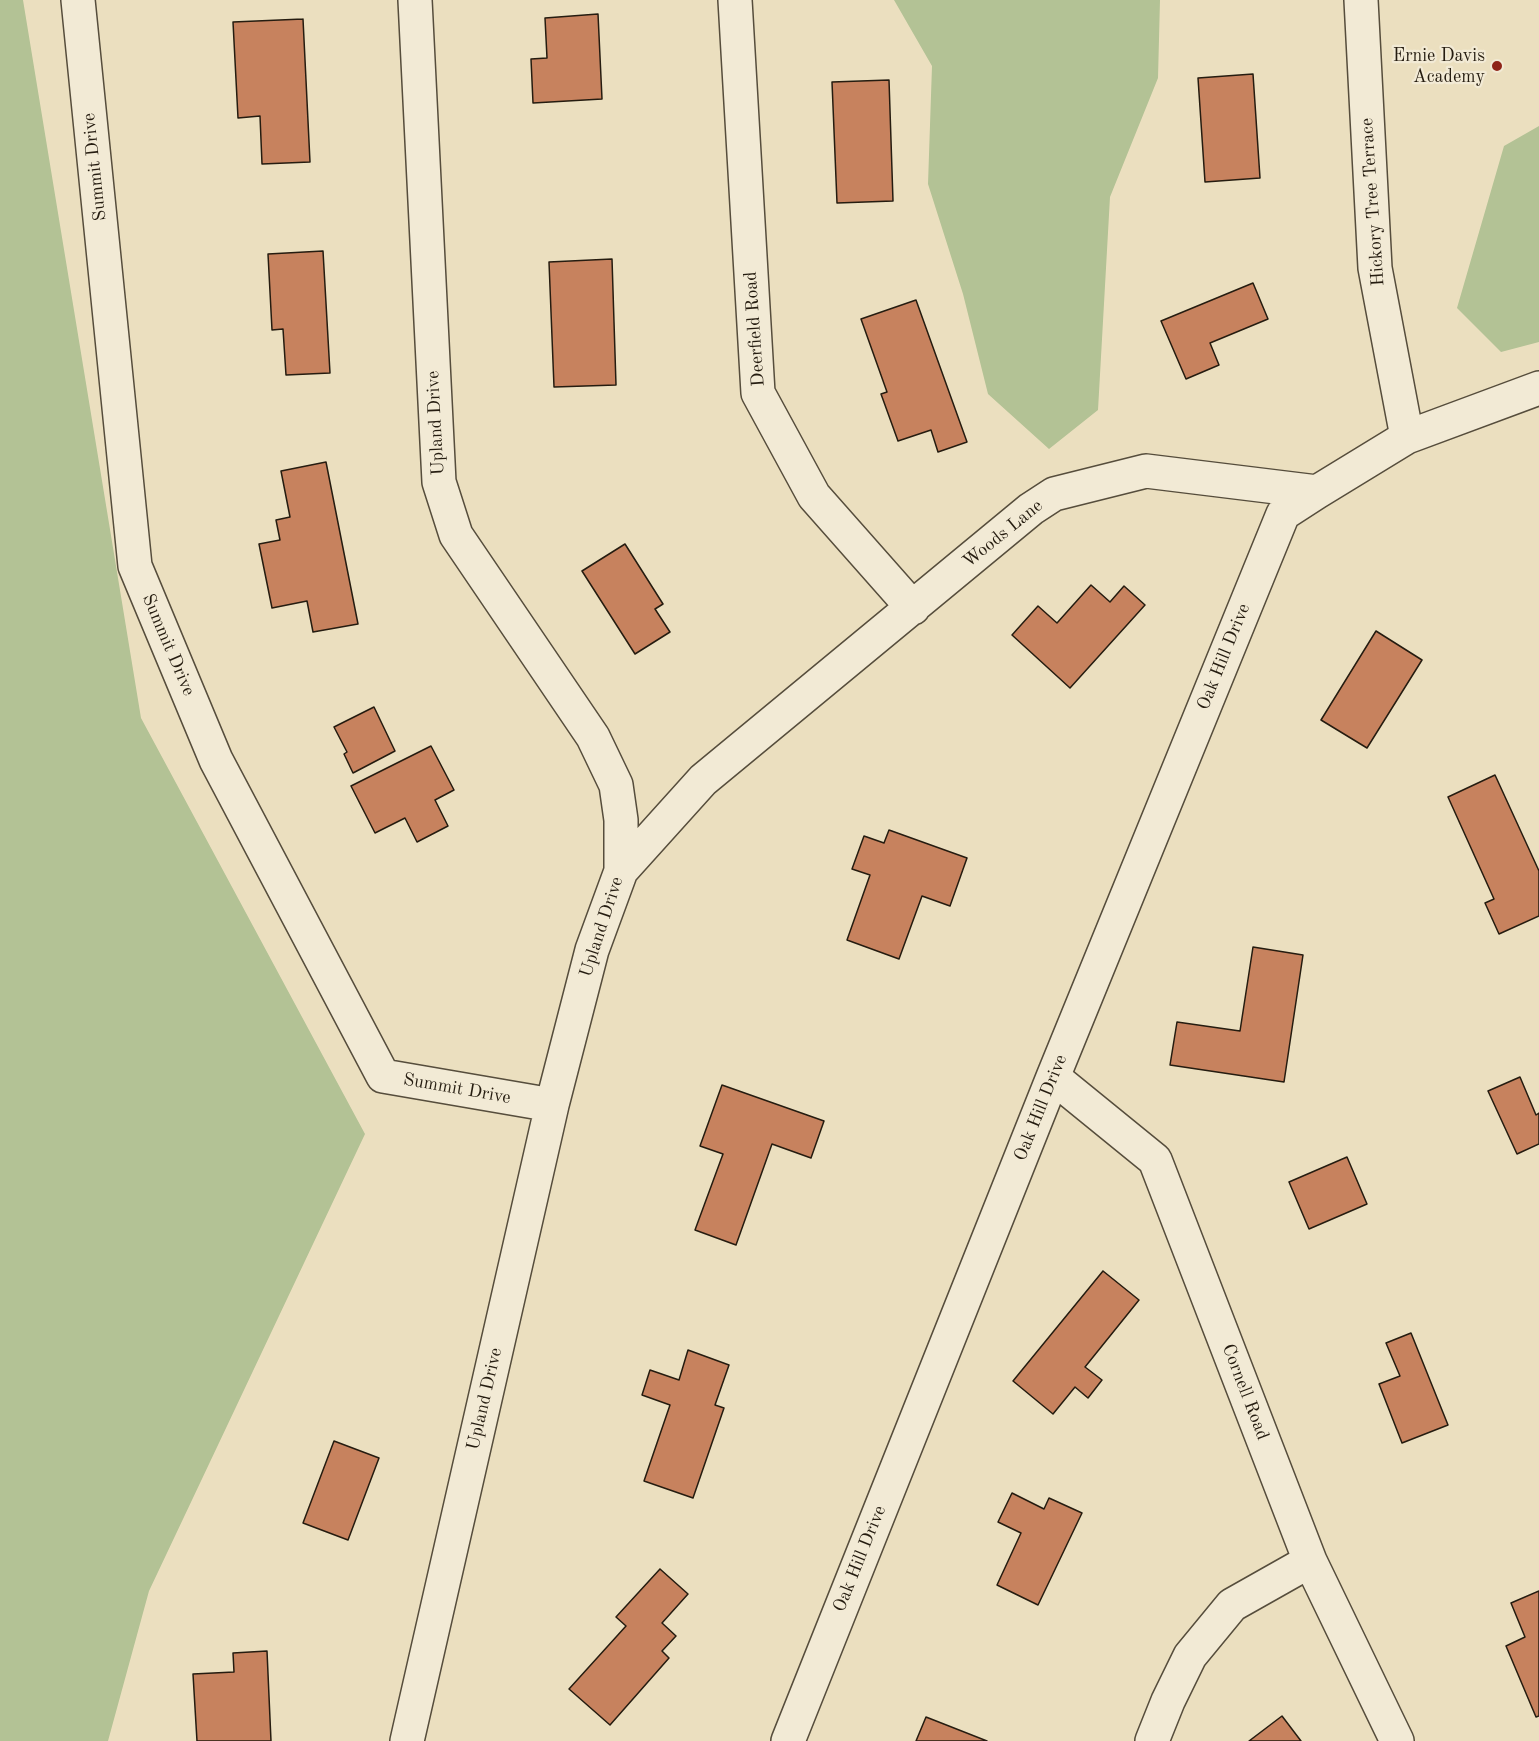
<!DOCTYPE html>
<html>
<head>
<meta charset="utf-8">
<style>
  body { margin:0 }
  canvas { display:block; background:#ebdfbf }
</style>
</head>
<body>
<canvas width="1539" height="1741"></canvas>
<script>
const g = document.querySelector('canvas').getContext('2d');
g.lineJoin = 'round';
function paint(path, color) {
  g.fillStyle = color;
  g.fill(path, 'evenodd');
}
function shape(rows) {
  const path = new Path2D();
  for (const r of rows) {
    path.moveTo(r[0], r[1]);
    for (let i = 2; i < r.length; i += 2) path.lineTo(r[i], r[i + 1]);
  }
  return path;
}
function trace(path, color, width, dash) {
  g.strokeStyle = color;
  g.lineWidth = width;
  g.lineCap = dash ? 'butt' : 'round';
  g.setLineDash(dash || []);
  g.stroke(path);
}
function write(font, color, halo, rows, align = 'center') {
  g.font = font + ' "Old Standard TT",serif';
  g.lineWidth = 4.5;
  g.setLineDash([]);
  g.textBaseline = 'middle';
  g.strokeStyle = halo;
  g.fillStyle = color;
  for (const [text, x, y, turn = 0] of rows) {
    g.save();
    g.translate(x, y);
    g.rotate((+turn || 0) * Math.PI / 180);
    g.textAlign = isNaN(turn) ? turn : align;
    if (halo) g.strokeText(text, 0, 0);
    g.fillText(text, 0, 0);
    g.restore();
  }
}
paint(shape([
  [0,0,23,0,141,718,365,1134,149,1591,108,1741,0,1741],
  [894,0,1160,0,1158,78,1110,197,1098,410,1049,449,988,394,963,294,928,184,932,66],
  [1539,126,1539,342,1501,352,1457,308,1504,146]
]), '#b3c295');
const building = shape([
  [598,14,602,99,533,103,531,59,547,58,545,18,598,14],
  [303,19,310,162,262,164,260,116,238,118,233,22,303,19],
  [1253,74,1260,178,1205,182,1198,78,1253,74],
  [889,80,893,201,837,203,832,82,889,80],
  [323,251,330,373,286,375,283,329,272,330,268,254,323,251],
  [612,259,616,385,554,387,549,262,612,259],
  [1253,283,1268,319,1210,343,1219,365,1186,379,1161,321,1253,283],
  [916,300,967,442,938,452,931,430,898,441,881,394,887,392,861,319,916,300],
  [326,462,358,624,313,632,307,601,272,608,259,544,280,540,276,520,290,517,281,471,326,462],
  [625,544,663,604,655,609,670,632,635,654,582,571,625,544],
  [1091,585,1110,602,1124,586,1145,605,1070,688,1012,635,1038,606,1057,623,1091,585],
  [1376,631,1422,660,1367,748,1321,720,1376,631],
  [374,707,395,751,353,773,344,754,347,752,334,727,374,707],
  [431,746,454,790,435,800,448,826,417,842,405,818,375,833,351,786,431,746],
  [1495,775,1539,871,1539,916,1499,934,1485,903,1494,899,1448,797,1495,775],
  [889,830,967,858,950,906,922,896,899,959,847,940,870,875,852,869,864,836,884,843,889,830],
  [1253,947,1303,955,1284,1082,1170,1065,1177,1022,1240,1031,1253,947],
  [1520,1077,1536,1115,1539,1113,1539,1144,1517,1154,1488,1091,1520,1077],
  [722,1085,824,1121,811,1158,772,1144,736,1245,695,1230,723,1154,700,1146,722,1085],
  [1347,1157,1367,1204,1309,1229,1289,1182,1347,1157],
  [1103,1271,1139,1300,1085,1367,1102,1380,1088,1398,1075,1387,1053,1414,1013,1381,1103,1271],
  [1411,1333,1448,1425,1402,1443,1379,1384,1400,1376,1386,1343,1411,1333],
  [688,1350,729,1365,715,1405,724,1408,693,1498,644,1481,670,1405,642,1395,650,1370,679,1380,688,1350],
  [334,1441,379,1458,348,1540,303,1523,334,1441],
  [1012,1493,1044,1509,1049,1498,1082,1513,1038,1605,997,1585,1021,1533,998,1522,1012,1493],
  [660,1569,688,1594,662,1623,676,1636,662,1651,669,1658,610,1725,569,1689,626,1626,616,1617,660,1569],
  [1539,1591,1539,1716,1536,1717,1506,1646,1525,1637,1511,1603,1539,1591],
  [267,1651,271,1741,197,1741,193,1674,234,1672,233,1653,267,1651],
  [1282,1716,1301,1741,1249,1741,1282,1716],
  [926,1717,987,1741,916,1741,926,1717]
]);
paint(building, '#c7825e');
trace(building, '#251c10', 1.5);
const street = shape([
  [78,0,135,566,216,760,383,1076,552,1105],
  [735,0,758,393,814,496,913,608],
  [1361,0,1375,268,1407,437],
  [621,871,703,780,1031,509,1054,494,1146,471,1317,492,1407,437,1539,388],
  [1053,1077,1155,1160,1310,1561,1397,1741],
  [407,1741,552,1105,592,950,621,871,621,820,616,785,593,737,456,535,439,482,415,0],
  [788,1741,1053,1077,1283,514,1317,492],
  [1152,1741,1168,1701,1190,1656,1232,1605,1310,1561]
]);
trace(street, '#564d3c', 36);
trace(street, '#f2ead5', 33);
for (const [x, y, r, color] of [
  [1497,66,6,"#8f2418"]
]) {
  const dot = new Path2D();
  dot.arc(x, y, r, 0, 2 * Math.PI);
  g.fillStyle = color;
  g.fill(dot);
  trace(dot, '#f2ead5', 2);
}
write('18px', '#251c10', '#f2ead5', [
  ["Ernie Davis",1485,56],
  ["Academy",1485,77]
], 'right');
write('18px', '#251c10', '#f2ead5', [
  ["Summit Drive",95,167,-96],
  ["Hickory Tree Terrace",1373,202,-94],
  ["Deerfield Road",755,329,-94],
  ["Upland Drive",436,423,-93],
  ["Woods Lane",1003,534,-39],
  ["Summit Drive",168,645,67],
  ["Oak Hill Drive",1224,657,-68],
  ["Upland Drive",602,927,-72],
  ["Summit Drive",457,1089,10],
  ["Oak Hill Drive",1041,1108,-68],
  ["Cornell Road",1245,1392,69],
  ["Upland Drive",485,1399,-77],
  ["Oak Hill Drive",860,1559,-68]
]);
</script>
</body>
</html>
